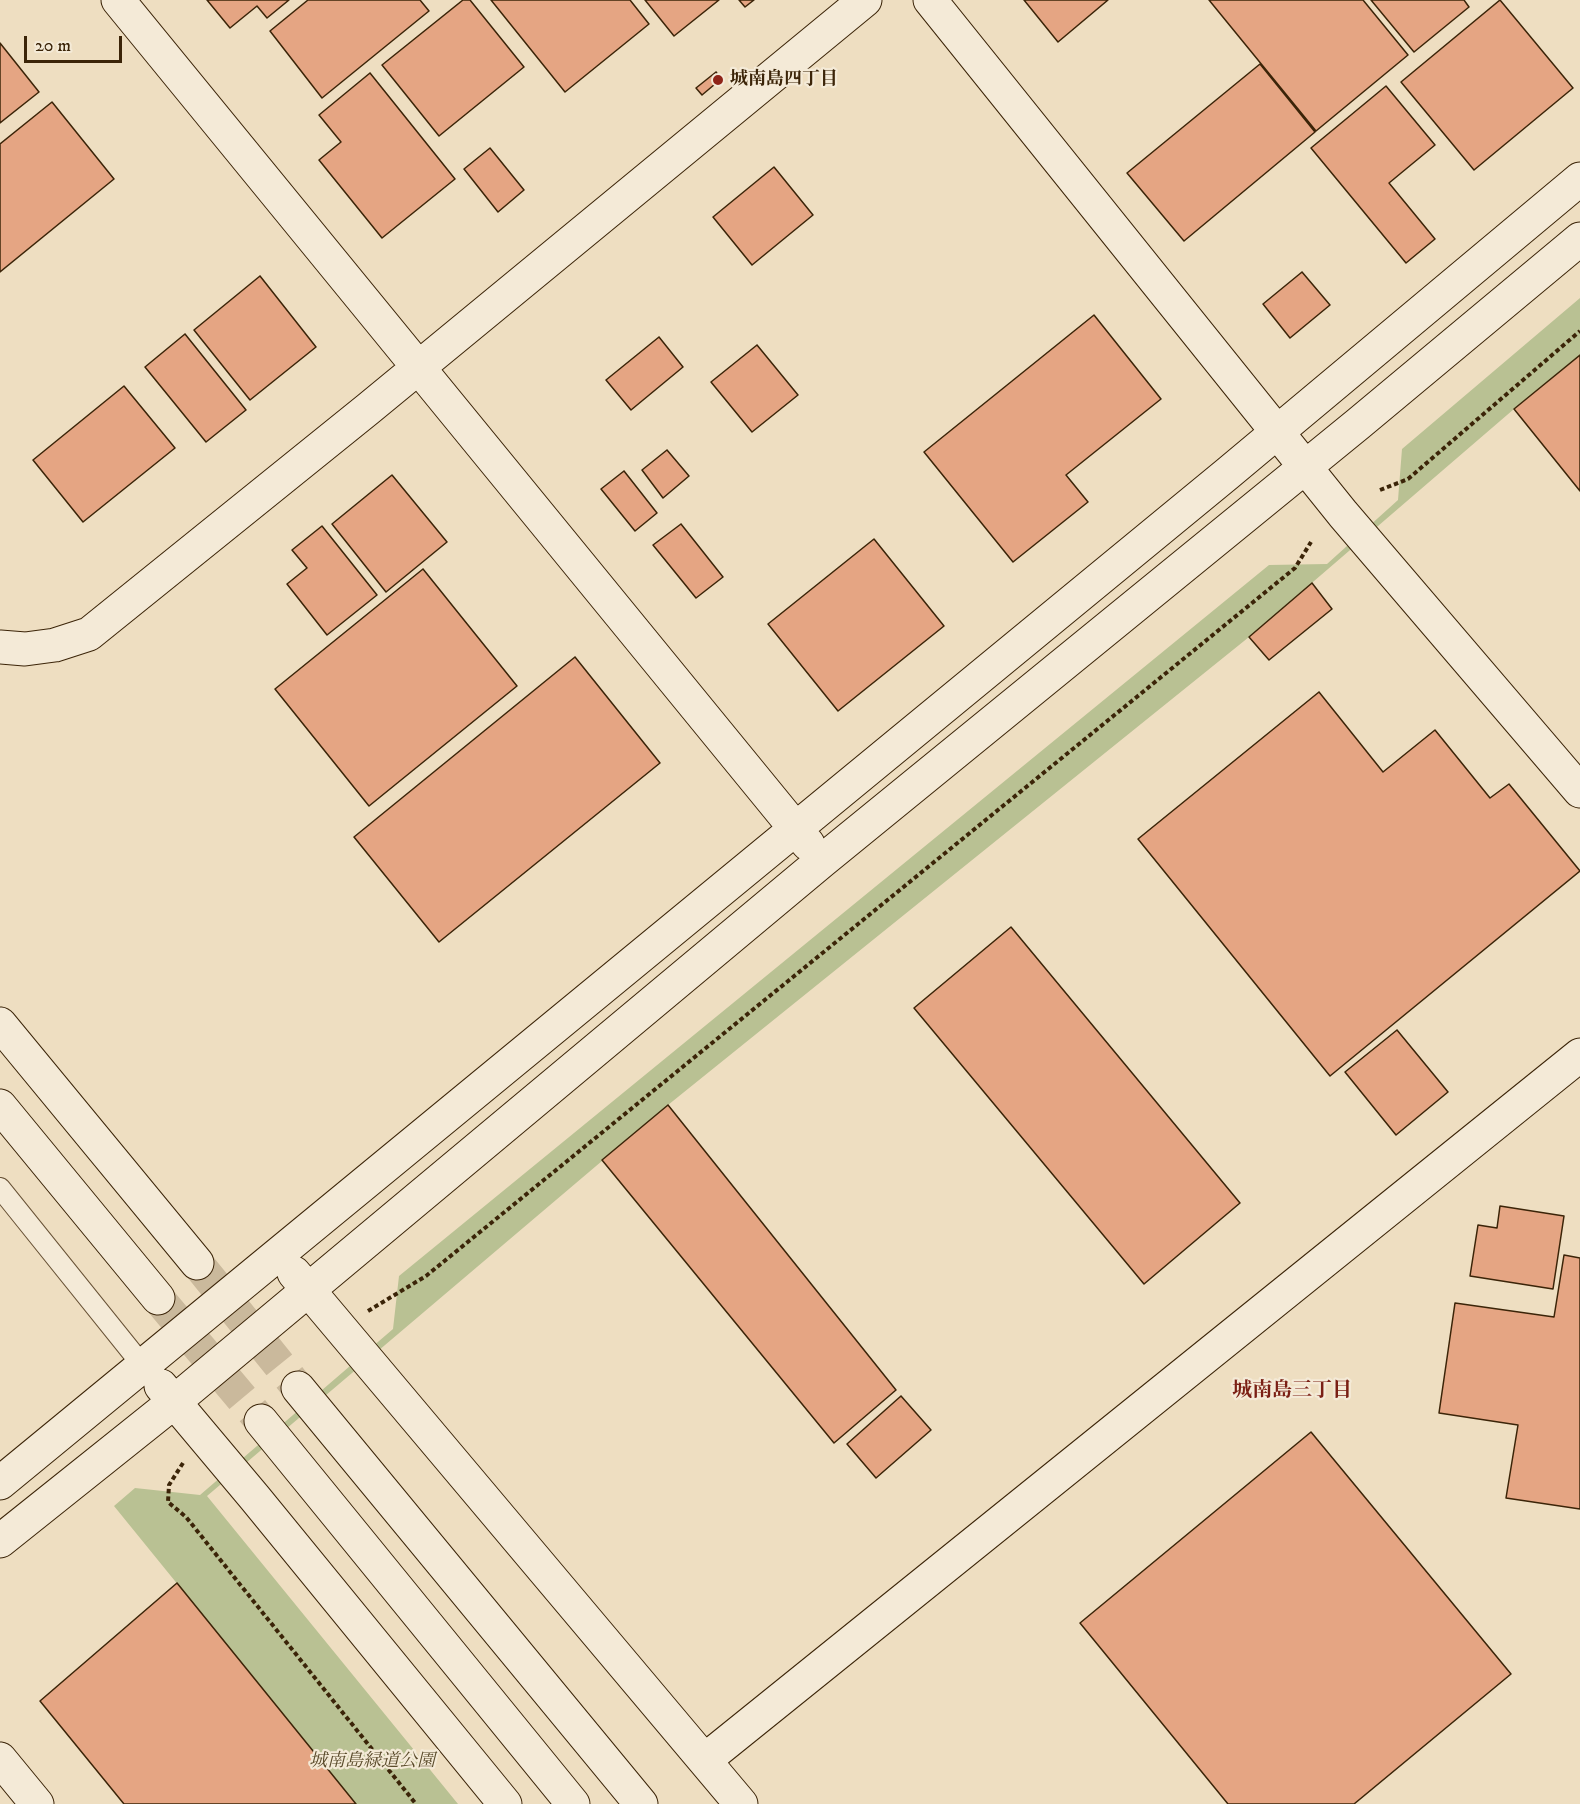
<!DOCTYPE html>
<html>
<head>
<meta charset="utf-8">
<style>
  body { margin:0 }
  #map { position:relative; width:1580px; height:1804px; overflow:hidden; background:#eedec1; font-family:"IM FELL DW Pica",serif }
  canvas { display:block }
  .scale { position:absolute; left:24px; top:36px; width:98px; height:27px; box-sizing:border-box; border:3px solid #3b2408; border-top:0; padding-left:8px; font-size:18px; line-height:21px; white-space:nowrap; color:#3b2408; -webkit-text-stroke:4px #f4ead7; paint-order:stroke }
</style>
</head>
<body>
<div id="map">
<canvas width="1580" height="1804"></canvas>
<div class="scale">20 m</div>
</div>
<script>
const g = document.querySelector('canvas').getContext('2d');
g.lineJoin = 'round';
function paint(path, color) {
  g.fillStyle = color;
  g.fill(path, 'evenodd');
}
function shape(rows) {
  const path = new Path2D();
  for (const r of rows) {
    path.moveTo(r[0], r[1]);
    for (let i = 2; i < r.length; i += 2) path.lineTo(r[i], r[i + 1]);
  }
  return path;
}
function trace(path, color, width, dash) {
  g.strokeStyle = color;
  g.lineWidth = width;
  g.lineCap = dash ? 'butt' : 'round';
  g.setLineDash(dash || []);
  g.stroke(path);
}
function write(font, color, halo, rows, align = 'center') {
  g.font = font + ' "IM FELL DW Pica","Noto Serif JP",serif';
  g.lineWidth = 4.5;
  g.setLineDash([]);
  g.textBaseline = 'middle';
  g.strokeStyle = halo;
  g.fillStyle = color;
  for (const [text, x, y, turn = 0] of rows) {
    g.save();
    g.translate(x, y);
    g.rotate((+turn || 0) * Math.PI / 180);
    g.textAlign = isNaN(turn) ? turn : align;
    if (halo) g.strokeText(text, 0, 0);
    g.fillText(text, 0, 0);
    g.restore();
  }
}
paint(shape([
  [1580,298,1580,356,1514,409,1249,637,668,1105,207,1496,458,1804,356,1804,114,1506,135,1488,200,1495,393,1329,399,1276,1269,565,1327,564,1398,500,1402,449]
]), '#b9c193');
const building = shape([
  [207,0,289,0,267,18,257,6,230,28,207,0],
  [308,0,420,0,429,11,322,98,270,31,308,0],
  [463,0,470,0,524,67,439,136,382,65,463,0],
  [491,0,630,0,649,24,565,92,491,0],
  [645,0,719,0,674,36,645,0],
  [739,0,754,0,745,7,739,0],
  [1024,0,1108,0,1058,42,1024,0],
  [1209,0,1363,0,1408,55,1316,131,1209,0],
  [1371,0,1464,0,1469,7,1414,52,1371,0],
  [1500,0,1573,88,1474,170,1401,82,1500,0],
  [0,43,39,92,0,123,0,43],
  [1260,64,1315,132,1184,241,1127,173,1260,64],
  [716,72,721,79,702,95,696,88,716,72],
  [370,73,455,179,382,238,319,160,341,142,319,115,370,73],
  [1386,86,1435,145,1389,183,1435,239,1406,263,1311,148,1386,86],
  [52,102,114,179,0,272,0,144,52,102],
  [490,148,524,190,498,212,464,169,490,148],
  [774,167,813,215,752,265,713,217,774,167],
  [1302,272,1330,305,1290,338,1263,304,1302,272],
  [260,276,316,347,250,400,194,330,260,276],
  [1094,315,1161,399,1066,475,1088,502,1013,562,924,452,1094,315],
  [185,334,246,410,206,442,145,367,185,334],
  [659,337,683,367,631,410,606,380,659,337],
  [757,345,798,395,752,432,711,382,757,345],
  [1580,355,1580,491,1514,409,1580,355],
  [124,386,175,448,83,522,33,460,124,386],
  [667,450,689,476,663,498,642,470,667,450],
  [624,471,657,513,635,531,601,489,624,471],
  [392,475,447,542,386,592,332,524,392,475],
  [681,524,723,577,696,598,653,545,681,524],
  [322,526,377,595,327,635,287,584,307,568,292,550,322,526],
  [874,539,944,626,838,711,768,624,874,539],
  [423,569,517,686,369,806,275,689,423,569],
  [1312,583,1332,609,1269,660,1249,637,1312,583],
  [575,657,660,763,439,942,354,837,575,657],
  [1319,692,1383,772,1435,730,1490,798,1509,784,1580,871,1330,1076,1138,839,1319,692],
  [1011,927,1240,1203,1144,1284,914,1008,1011,927],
  [1397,1030,1448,1092,1396,1135,1345,1072,1397,1030],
  [668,1105,896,1390,834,1443,602,1160,668,1105],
  [1500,1206,1564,1216,1553,1289,1470,1276,1478,1225,1497,1228,1500,1206],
  [1564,1255,1580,1258,1580,1509,1506,1498,1518,1425,1439,1413,1455,1303,1554,1317,1564,1255],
  [901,1396,931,1430,876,1478,847,1444,901,1396],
  [1311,1432,1511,1674,1354,1804,1228,1804,1080,1623,1311,1432],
  [177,1583,356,1804,124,1804,40,1701,177,1583]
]);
paint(building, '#e5a583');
trace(building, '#3b2408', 1.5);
trace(shape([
  [197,1263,298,1388],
  [158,1298,261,1421]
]), '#cab99c', 33, [33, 16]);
const lane = shape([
  [0,1188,143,1366]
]);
const secondary = shape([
  [118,0,808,844],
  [930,0,1343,514,1580,791],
  [0,647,25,649,55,645,89,634,368,409,865,0],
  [0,1024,197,1263],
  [0,1106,158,1298],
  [294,1273,741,1804],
  [161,1386,255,1498,505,1804],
  [298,1388,641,1804],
  [261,1421,573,1804],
  [0,1483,1227,474,1580,179],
  [0,1541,174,1402,822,861,1358,424,1580,239],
  [0,1759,37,1804],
  [705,1760,1580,1055]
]);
trace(lane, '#685236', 22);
trace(secondary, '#3b2408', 35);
trace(shape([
  [1380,490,1408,479,1580,331],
  [368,1311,426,1276,1295,568,1311,542],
  [183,1463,169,1485,168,1502,186,1517,416,1804]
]), '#3b2408', 4, [4.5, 3]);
trace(lane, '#f4ead7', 20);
trace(secondary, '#f4ead7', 33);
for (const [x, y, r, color] of [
  [718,80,6,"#8f2418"]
]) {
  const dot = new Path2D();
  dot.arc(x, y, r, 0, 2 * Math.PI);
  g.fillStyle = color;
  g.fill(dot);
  trace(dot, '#f4ead7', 2);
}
write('bold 18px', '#3b2408', '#f4ead7', [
  ["城南島四丁目",730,80]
], 'left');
write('italic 18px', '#5a4b2b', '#f4ead7', [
  ["城南島緑道公園",372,1762]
]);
write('bold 20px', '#7a1f14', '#f4ead7', [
  ["城南島三丁目",1292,1392]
]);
</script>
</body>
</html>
